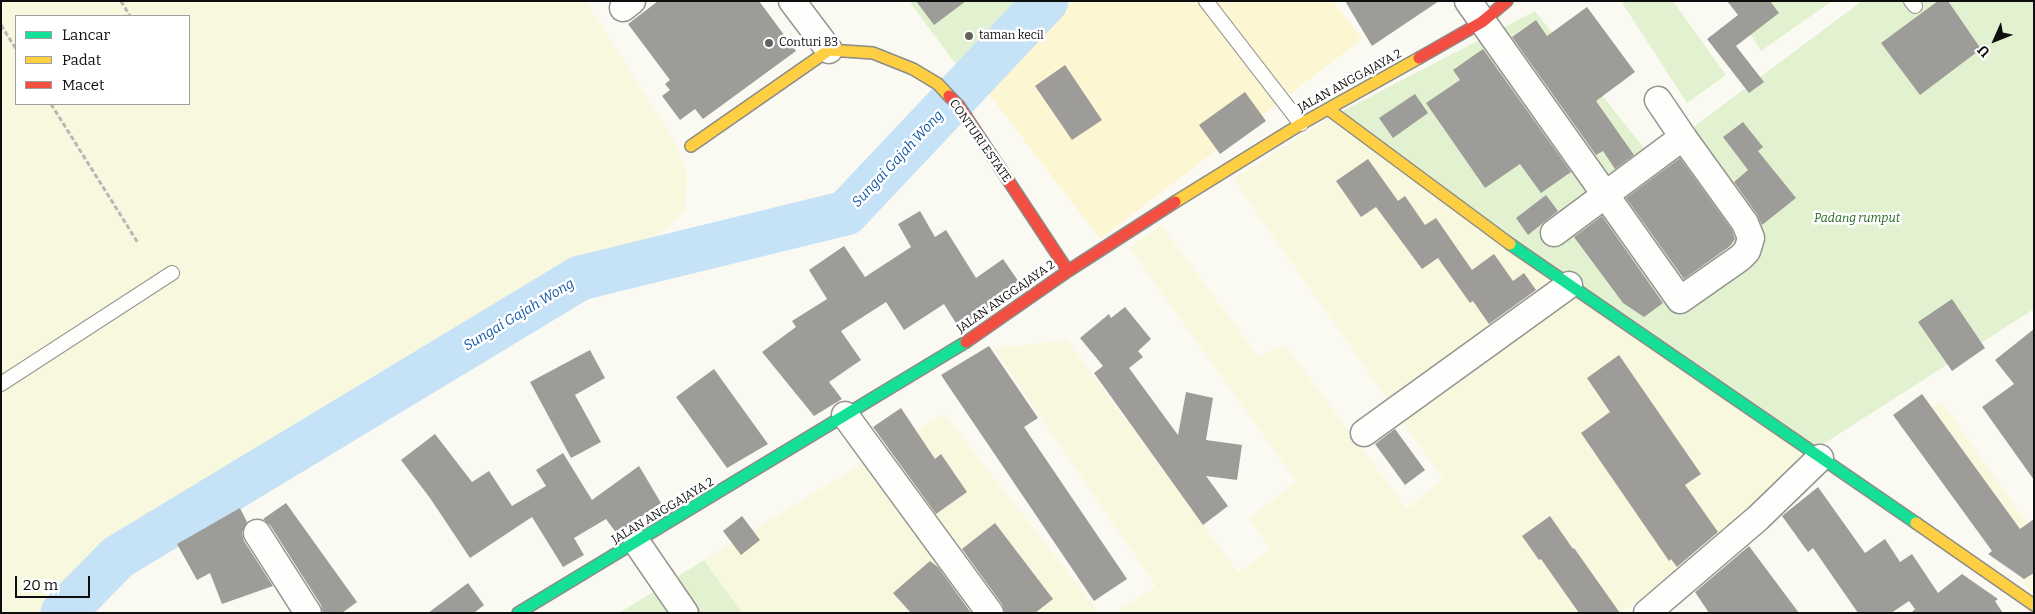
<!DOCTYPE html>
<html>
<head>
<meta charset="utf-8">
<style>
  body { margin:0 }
  #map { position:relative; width:2035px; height:614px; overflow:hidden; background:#fbfaf2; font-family:Bitter,serif }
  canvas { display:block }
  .frame { position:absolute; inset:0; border:2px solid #0e0e0e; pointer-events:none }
  .legend { position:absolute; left:15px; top:15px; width:175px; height:90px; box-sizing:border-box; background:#fff; border:1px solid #9f9f9f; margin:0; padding:6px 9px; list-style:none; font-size:15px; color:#0e0e0e }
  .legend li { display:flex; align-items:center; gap:10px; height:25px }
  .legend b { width:25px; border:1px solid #9f9f9f }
  .north { position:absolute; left:1970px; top:15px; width:50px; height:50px; -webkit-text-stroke:4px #fff; paint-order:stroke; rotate:226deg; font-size:14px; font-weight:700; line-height:20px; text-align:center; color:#0e0e0e }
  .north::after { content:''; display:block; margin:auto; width:18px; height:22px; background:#0e0e0e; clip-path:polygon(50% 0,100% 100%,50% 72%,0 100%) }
  .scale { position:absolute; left:15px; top:576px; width:75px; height:22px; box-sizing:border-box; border:2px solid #0e0e0e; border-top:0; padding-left:6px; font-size:15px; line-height:18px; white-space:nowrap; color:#0e0e0e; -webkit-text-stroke:4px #fff; paint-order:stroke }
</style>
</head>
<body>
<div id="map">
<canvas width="2035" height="614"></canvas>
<div class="frame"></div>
<ul class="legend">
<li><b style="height:6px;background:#16e098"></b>Lancar</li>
<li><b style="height:6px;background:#ffcf43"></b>Padat</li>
<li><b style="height:6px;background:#f24e42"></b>Macet</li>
</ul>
<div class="north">U</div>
<div class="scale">20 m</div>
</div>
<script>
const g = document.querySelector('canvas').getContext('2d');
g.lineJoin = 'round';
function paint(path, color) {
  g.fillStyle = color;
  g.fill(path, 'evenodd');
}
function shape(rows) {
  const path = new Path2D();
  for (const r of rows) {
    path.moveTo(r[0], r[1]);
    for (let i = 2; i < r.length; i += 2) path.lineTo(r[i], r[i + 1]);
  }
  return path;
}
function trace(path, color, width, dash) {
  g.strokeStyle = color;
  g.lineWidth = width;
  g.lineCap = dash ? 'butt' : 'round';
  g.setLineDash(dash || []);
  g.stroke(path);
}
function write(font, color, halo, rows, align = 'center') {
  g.font = font + ' Bitter,serif';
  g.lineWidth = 5;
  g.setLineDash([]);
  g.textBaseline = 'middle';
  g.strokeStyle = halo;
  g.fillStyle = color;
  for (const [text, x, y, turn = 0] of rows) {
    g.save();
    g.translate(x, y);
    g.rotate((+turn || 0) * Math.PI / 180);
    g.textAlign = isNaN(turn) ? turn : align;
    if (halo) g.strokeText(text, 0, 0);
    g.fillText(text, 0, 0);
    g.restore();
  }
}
paint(shape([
  [1,1,586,1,674,141,687,174,685,210,653,241,118,557,63,613,1,613],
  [16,16,189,16,189,104,16,104],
  [1331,117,1820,458,1622,613,1114,613,1156,586,994,349,1067,340,1238,572,1271,549,1249,519,1296,481,1130,248,1161,225,1258,356,1285,345,1407,509,1443,479,1233,179],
  [1942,401,2034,533,2034,597,1907,423],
  [944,414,1100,613,742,613,704,560]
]), '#f8f8de');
paint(shape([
  [909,1,1045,1,960,70],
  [1621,1,1673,1,1726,75,1687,103],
  [1729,1,1832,1,1761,51],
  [1862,1,2034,1,2034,309,1814,450,1331,117,1535,11,1652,158],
  [704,560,742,613,619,613]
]), '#e2f2d1');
paint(shape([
  [1073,1,1333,1,1362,39,1100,239,975,76]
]), '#fcf7d2');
trace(shape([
  [63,613,118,557,580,278,846,213,1046,1]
]), '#c6e2f7', 45);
paint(shape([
  [658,1,759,1,796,51,703,119,695,109,680,120,662,96,670,90,665,84,670,80,628,24],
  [916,1,966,1,934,25],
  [1345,1,1439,1,1372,46],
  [1727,1,1770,1,1779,13,1736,46,1764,82,1749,93,1707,39,1738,15],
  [1938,1,1948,1,1981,49,1920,95,1881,43],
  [1587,7,1635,72,1596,101,1634,155,1615,169,1603,151,1596,155,1512,37,1536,20,1547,36],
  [1483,49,1571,172,1541,193,1520,164,1485,188,1426,103,1460,80,1453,70],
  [1065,65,1102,120,1072,140,1035,86],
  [1245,92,1266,121,1220,154,1199,125],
  [1415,94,1428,113,1393,138,1379,118],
  [1743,122,1763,147,1758,151,1796,198,1762,225,1757,214,1734,182,1748,170,1723,137],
  [1680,158,1732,230,1735,239,1730,246,1684,279,1626,198],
  [1368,159,1398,201,1405,196,1425,225,1436,218,1472,270,1494,254,1513,281,1524,273,1536,290,1489,324,1473,301,1470,303,1438,258,1422,269,1376,207,1361,217,1336,181],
  [1546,195,1558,211,1528,235,1516,218],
  [920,211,935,237,946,230,976,278,1003,259,1021,285,959,328,944,304,904,330,886,302,841,331,861,360,829,382,842,399,814,416,762,352,796,327,792,321,827,299,809,270,844,246,865,277,911,247,898,224],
  [1602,216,1663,303,1644,317,1623,303,1574,237],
  [1952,299,1985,348,1952,371,1918,322],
  [1125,307,1151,339,1138,351,1143,357,1129,368,1178,435,1186,392,1213,398,1206,440,1242,445,1237,480,1206,476,1228,506,1203,525,1094,373,1103,366,1080,338,1109,314,1111,318],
  [2034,329,2034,480,1982,407,2014,384,1995,360],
  [989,346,1038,418,1024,427,1127,579,1094,601,941,375],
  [590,350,605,378,575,395,601,442,571,458,530,382],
  [1619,355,1701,474,1685,485,1718,532,1677,567,1671,559,1669,561,1581,433,1610,412,1587,378],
  [714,369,768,444,727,468,676,397],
  [1922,394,2020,529,2034,519,2034,573,2024,579,1988,554,1992,551,1893,415],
  [901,408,935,459,941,454,967,492,936,514,873,427],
  [1395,429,1425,470,1405,485,1375,444],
  [435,434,472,482,489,471,512,506,546,486,536,470,563,453,592,500,639,466,661,503,617,534,606,519,574,538,584,555,563,567,532,517,470,558,430,498,401,460],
  [1818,487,1865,553,1885,539,1900,562,1912,554,1938,593,1962,574,1998,599,1995,601,2003,613,1911,613,1915,609,1909,601,1891,613,1858,613,1813,548,1808,552,1782,516],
  [286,503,357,602,342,613,323,613,321,605,270,525,263,519],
  [240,508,247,522,242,533,244,541,273,586,222,604,210,573,197,580,177,544],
  [742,516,760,540,741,555,723,531],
  [1550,516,1573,549,1574,548,1620,613,1579,613,1541,559,1539,560,1522,536],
  [995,523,1053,599,1035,613,1005,613,1002,604,962,549],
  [1749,546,1799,613,1709,613,1695,592],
  [930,561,938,567,971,613,911,613,893,593],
  [468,583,484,605,474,613,428,613]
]), '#9e9c98');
const lane = shape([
  [1206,1,1301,124],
  [1911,1,1915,6],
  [1,384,172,273]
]);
const street = shape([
  [792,1,829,50],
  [1468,1,1680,300,1740,258,1747,251,1751,238,1745,223,1683,137],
  [623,8,632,1],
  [1554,233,1683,137,1658,100],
  [845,415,990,613],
  [1364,433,1569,285],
  [257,533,308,613],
  [637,543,685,613],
  [1647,613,1758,518,1820,458]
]);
const fast = shape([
  [1510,244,1916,523],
  [518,613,966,342]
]);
const slow = shape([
  [1328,109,1510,244],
  [691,146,829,50,873,53,913,69,938,84,949,96],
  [1175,202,1301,124,1419,58],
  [1916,523,2034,605]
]);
const jam = shape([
  [1419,58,1482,22,1507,1],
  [949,96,959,106,1068,271],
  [966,342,1068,271,1175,202]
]);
trace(lane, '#959491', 16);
trace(street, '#959491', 29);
trace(fast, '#8b8b87', 14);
trace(slow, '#8b8b87', 14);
trace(jam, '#8b8b87', 14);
trace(shape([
  [121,1,130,16],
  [1,25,16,49],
  [51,104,138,243]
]), '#b8b8b6', 3, [5, 2.5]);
trace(lane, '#fefefd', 14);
trace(street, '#fefefd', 26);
trace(fast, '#16e098', 11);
trace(slow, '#ffcf43', 11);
trace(jam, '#f24e42', 11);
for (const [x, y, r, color] of [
  [969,36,5,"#61615e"],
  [769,43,5,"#61615e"]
]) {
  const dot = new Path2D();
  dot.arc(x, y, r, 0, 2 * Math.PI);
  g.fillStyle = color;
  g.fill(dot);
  trace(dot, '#fff', 2);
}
write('12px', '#0e0e0e', '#fff', [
  ["taman kecil",979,36],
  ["Conturi B3",779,43]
], 'left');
write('12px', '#0e0e0e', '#fff', [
  ["JALAN ANGGAJAYA 2",1350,81,-29],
  ["CONTURI ESTATE",980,141,55],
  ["JALAN ANGGAJAYA 2",1006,297,-35],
  ["JALAN ANGGAJAYA 2",663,511,-31]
]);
write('italic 12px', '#24681b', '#fff', [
  ["Padang rumput",1857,219]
]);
write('italic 14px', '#1157a5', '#fff', [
  ["Sungai Gajah Wong",898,159,-47],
  ["Sungai Gajah Wong",519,315,-31]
]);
</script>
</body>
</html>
